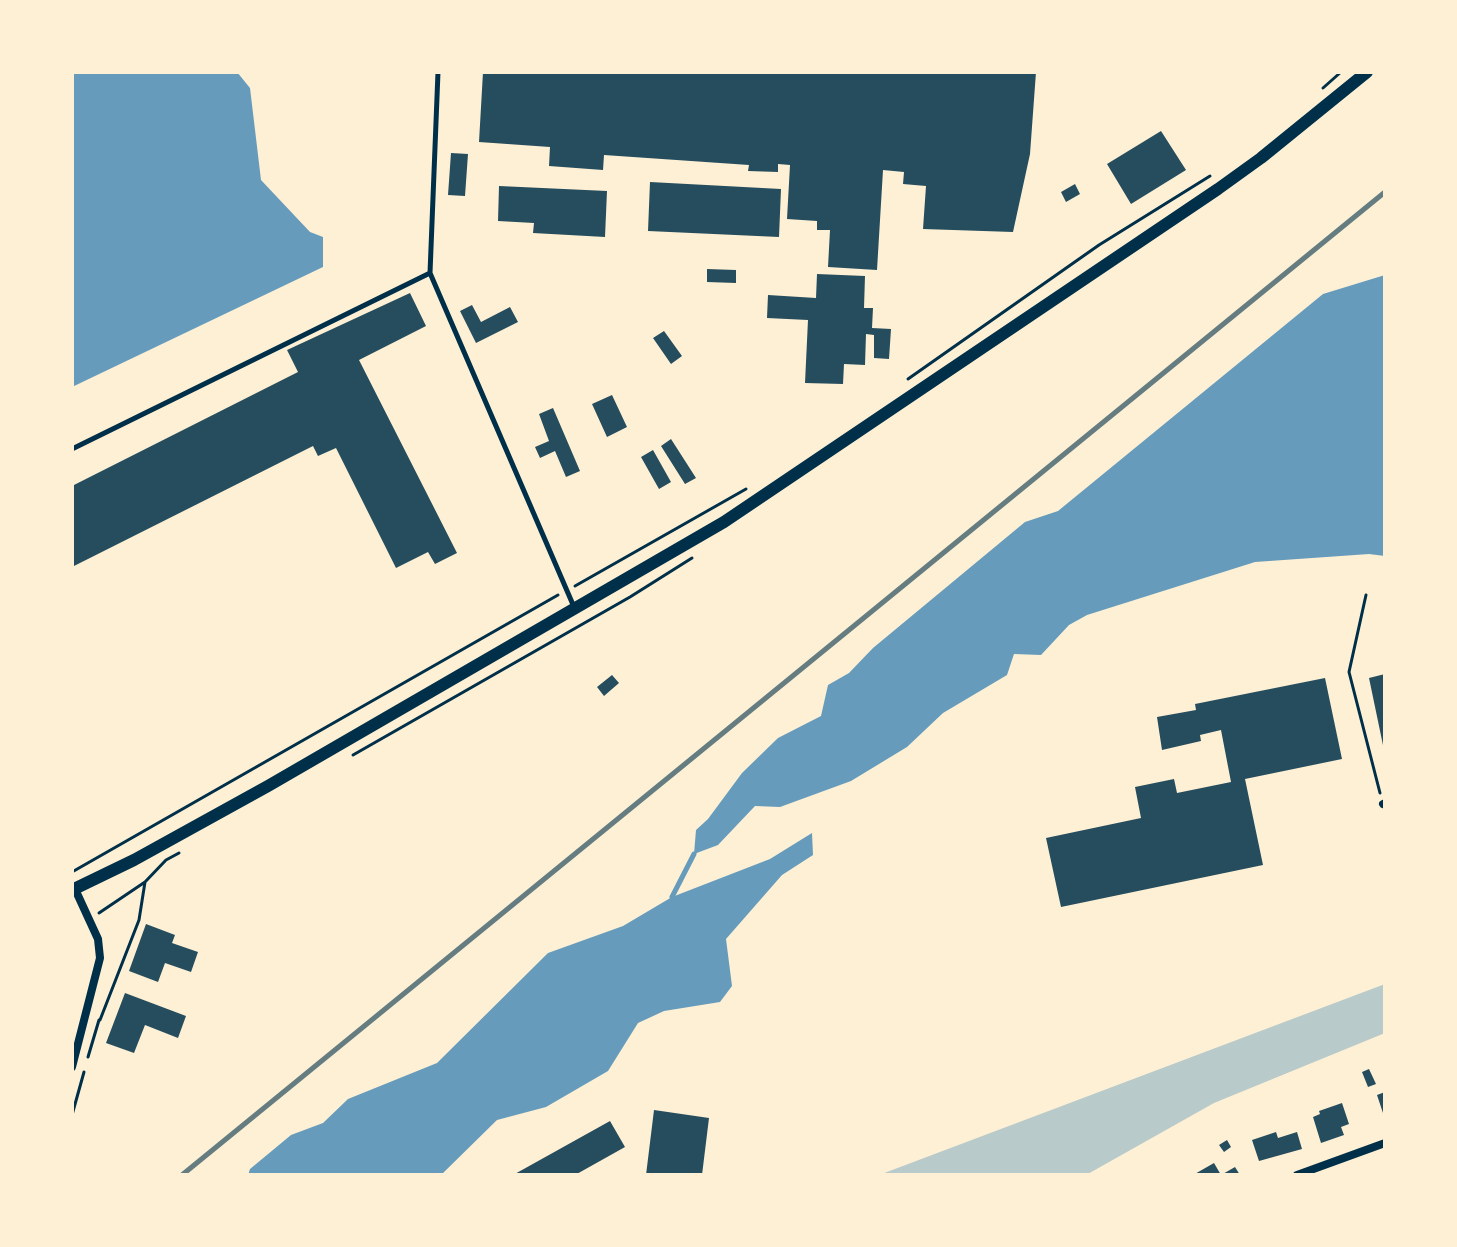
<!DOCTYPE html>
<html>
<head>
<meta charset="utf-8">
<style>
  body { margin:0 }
  #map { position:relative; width:1457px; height:1247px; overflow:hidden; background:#fdf0d5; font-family:"Fira Sans",sans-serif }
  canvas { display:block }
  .frame { position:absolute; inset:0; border:74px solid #fdf0d5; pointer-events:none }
</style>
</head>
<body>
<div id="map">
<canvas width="1457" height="1247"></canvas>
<div class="frame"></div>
</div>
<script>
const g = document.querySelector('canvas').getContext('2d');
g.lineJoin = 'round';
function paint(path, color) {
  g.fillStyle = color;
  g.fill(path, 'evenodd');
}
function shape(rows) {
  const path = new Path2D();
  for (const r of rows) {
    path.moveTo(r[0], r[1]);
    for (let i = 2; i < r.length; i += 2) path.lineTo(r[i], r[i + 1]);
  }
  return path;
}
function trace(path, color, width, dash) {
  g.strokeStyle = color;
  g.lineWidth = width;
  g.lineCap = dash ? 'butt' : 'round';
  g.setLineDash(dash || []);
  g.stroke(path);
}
paint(shape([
  [1385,984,1385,1033,1214,1103,1086,1175,879,1175]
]), '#b9caca');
paint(shape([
  [72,72,237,72,250,88,261,180,310,232,323,237,323,267,72,387],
  [1385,275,1385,556,1369,554,1255,562,1087,615,1069,625,1041,655,1014,654,1007,675,943,713,907,747,851,781,780,807,755,806,718,845,694,854,696,830,708,819,742,773,778,738,821,716,828,685,849,673,873,648,1025,522,1058,511,1323,294],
  [812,833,813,855,782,875,726,939,732,986,720,1002,664,1011,638,1023,608,1071,546,1107,497,1120,441,1175,248,1175,250,1169,291,1135,323,1123,348,1099,437,1063,548,953,623,926,672,897,770,859]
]), '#669bbc');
trace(shape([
  [672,897,694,854]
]), '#669bbc', 5);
paint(shape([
  [483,72,1036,72,1030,154,1013,232,923,229,926,186,903,184,904,172,883,170,877,270,828,267,830,230,817,230,817,221,787,219,790,165,778,164,778,172,748,171,749,165,604,155,603,170,549,166,550,147,479,142],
  [1161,131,1186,170,1131,204,1107,164],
  [451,153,468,154,465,196,448,195],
  [650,182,781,189,779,237,648,231],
  [1075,184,1080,194,1066,202,1061,192],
  [499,186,607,191,605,237,533,233,534,223,498,221],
  [707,269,736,270,736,283,707,282],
  [817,274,865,276,864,308,873,308,872,328,891,329,889,359,874,358,874,335,866,334,865,365,844,364,843,384,805,383,808,320,767,318,768,295,816,298],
  [410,293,426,326,359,360,457,553,435,564,428,552,396,568,336,448,318,456,313,446,72,567,72,486,298,372,287,350],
  [472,305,481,322,510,307,518,322,476,343,460,311],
  [664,331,682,356,671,364,653,338],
  [612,395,627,427,607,437,592,404],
  [553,408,580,471,566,477,555,451,540,458,535,447,549,441,539,414],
  [671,439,696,478,685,484,661,446],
  [653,450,671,482,659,489,641,457],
  [1385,674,1385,750,1384,750,1369,678],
  [612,675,619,683,604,696,597,687],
  [1325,678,1342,759,1245,779,1263,865,1061,907,1046,838,1141,818,1135,787,1174,779,1177,793,1231,782,1221,730,1200,735,1201,741,1162,750,1157,717,1196,710,1195,704],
  [146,924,175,935,172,943,198,952,191,972,165,963,158,982,129,971],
  [125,993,186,1016,178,1038,145,1025,134,1053,106,1043],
  [1369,1069,1376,1084,1368,1087,1362,1072],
  [1385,1092,1385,1116,1384,1116,1377,1095],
  [1342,1103,1349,1124,1341,1127,1344,1135,1321,1143,1313,1117,1320,1114,1319,1111],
  [654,1110,709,1118,702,1175,646,1175],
  [610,1121,625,1147,575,1175,513,1175],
  [1276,1132,1278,1138,1297,1132,1302,1149,1259,1161,1252,1140],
  [1227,1140,1231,1147,1224,1152,1219,1145],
  [1214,1163,1221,1175,1235,1167,1240,1175,1193,1175]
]), '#264d5e');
trace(shape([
  [1323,88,1341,72],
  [908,379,1099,245,1210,176],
  [575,586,746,489],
  [1366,595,1349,672,1380,793],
  [353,755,630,597,692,558],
  [72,872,558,595],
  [99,913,145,882,166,860,179,853],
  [100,1020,139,920,145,882],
  [88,1057,99,1020],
  [72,1115,84,1072]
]), '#003049', 3);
trace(shape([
  [430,273,438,72],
  [72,449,430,273,574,607]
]), '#003049', 5);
trace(shape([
  [1383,804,1385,803],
  [72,1067,100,958,98,939,75,889],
  [1297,1175,1385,1143]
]), '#003049', 8);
trace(shape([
  [72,890,134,860,268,786,724,522,1218,189,1261,158,1367,72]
]), '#003049', 12);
trace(shape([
  [182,1175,1385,192]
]), '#657d81', 5);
</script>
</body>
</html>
